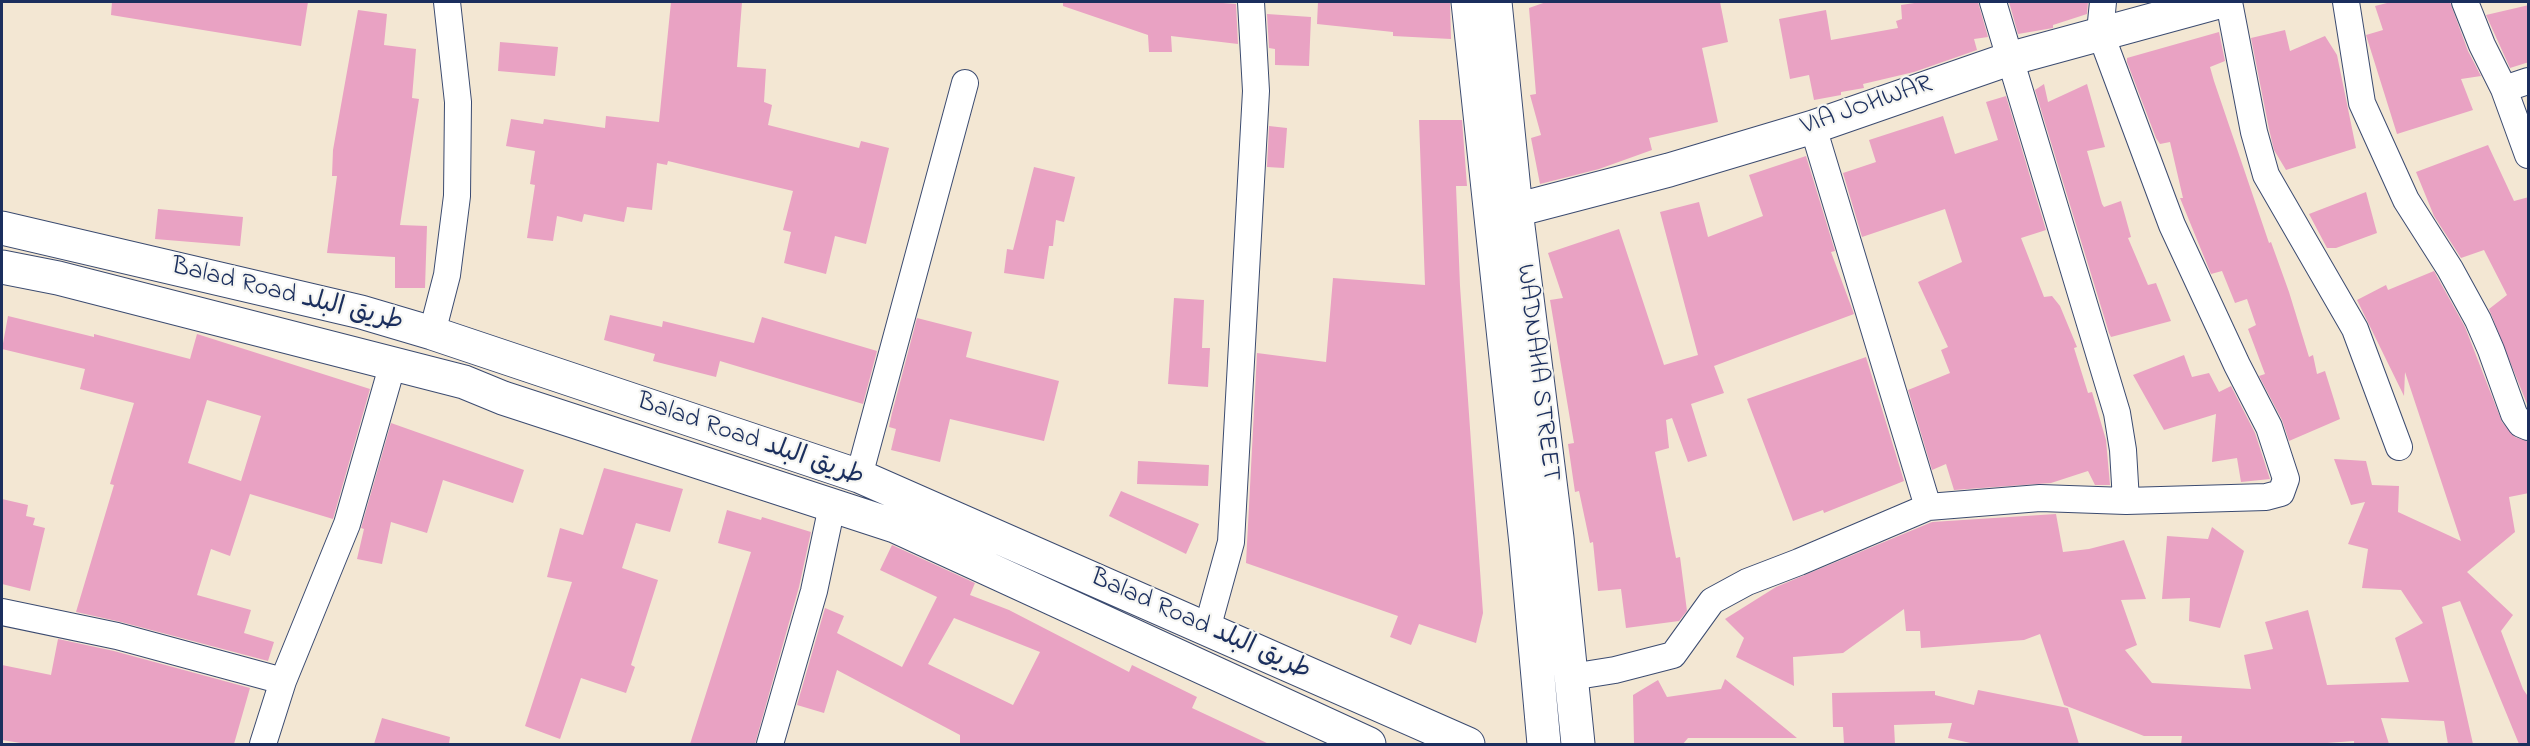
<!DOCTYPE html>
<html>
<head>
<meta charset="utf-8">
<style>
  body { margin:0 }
  #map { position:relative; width:2530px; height:746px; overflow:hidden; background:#f3e7d3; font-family:"Indie Flower",sans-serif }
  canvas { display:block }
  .frame { position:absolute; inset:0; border:3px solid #1b2f5e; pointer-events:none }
</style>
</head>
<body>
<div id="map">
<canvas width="2530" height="746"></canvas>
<div class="frame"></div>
</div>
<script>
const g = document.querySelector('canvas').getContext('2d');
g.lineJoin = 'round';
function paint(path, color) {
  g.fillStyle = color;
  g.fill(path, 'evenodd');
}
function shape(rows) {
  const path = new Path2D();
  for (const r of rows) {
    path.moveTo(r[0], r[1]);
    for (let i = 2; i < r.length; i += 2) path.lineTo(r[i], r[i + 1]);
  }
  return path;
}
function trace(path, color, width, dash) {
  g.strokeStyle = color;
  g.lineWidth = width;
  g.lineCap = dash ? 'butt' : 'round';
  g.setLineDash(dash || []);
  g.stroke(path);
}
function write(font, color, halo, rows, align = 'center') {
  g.font = font + ' "Indie Flower","Playpen Sans Arabic",sans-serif';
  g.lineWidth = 4.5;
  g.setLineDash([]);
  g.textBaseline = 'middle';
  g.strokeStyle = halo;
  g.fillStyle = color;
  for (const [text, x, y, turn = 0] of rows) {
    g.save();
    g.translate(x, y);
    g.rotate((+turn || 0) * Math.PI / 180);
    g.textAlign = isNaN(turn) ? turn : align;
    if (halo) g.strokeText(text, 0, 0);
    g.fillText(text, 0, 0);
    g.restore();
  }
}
paint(shape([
  [112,2,308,2,301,46,111,15],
  [671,2,742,2,737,67,766,69,764,102,772,105,768,125,859,148,861,141,889,148,866,244,835,236,826,274,784,263,791,232,783,230,793,191,668,161,667,165,657,163,652,210,627,207,624,222,584,214,582,222,557,216,553,241,527,238,535,185,530,184,535,151,506,146,511,119,543,124,544,119,605,128,606,116,659,122],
  [1063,2,1210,2,1236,4,1238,44,1171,36,1172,52,1149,52,1148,35,1063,6],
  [1318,2,1450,2,1451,39,1393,36,1393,32,1317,24],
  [1546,2,1720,2,1728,42,1702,48,1718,122,1649,138,1652,150,1599,169,1540,184,1531,138,1541,135,1530,95,1536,94,1529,8],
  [1921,2,1978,2,1988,37,1974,39,1977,50,1914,72,1863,84,1864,88,1841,92,1841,95,1814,100,1809,75,1790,79,1779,19,1826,10,1831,40,1898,28,1896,21,1902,19,1901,5],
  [2009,2,2088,2,2087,14,2053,25,2053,28,2018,34],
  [2391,2,2450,2,2468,51,2481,76,2461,79,2473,110,2397,134,2366,35,2383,30,2375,6],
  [2529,5,2529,62,2510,68,2486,15],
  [358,10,387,14,384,45,416,49,412,98,419,99,400,225,427,226,425,288,395,288,395,257,327,253,337,176,332,176,333,150],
  [1267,14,1311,17,1309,66,1275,65,1275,49,1269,48],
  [2285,30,2290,51,2325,36,2337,55,2356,148,2286,170,2274,150,2269,129,2251,38],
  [2219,32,2225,61,2210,67,2214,81,2269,243,2271,242,2289,292,2309,357,2313,355,2317,374,2325,371,2340,419,2289,441,2282,420,2259,376,2265,374,2248,329,2256,325,2247,299,2235,303,2222,271,2211,274,2180,198,2183,198,2170,142,2160,144,2156,138,2127,62,2127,58],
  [500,42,558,47,555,76,498,71],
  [2044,84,2048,102,2087,84,2105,147,2087,151,2102,204,2104,207,2121,201,2131,237,2128,238,2148,285,2156,283,2171,321,2111,337,2109,333,2035,90],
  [2006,96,2046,230,2021,238,2044,297,2052,296,2060,306,2077,347,2074,348,2088,393,2092,392,2106,440,2110,485,2095,485,2088,471,2051,483,1954,490,1946,464,1932,470,1908,390,1950,373,1941,350,1948,347,1918,282,1962,262,1945,209,1862,237,1843,173,1876,162,1869,140,1943,116,1955,154,1998,140,1986,102],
  [1419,120,1462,120,1467,186,1456,186,1460,286,1483,613,1476,643,1419,624,1411,645,1390,637,1398,616,1246,563,1257,353,1326,362,1333,278,1425,285],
  [1269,126,1287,128,1284,168,1267,167],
  [2488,145,2514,201,2529,197,2529,409,2489,309,2507,295,2484,250,2461,258,2434,216,2416,172],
  [1806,156,1835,251,1831,252,1854,314,1714,366,1724,393,1691,404,1707,456,1688,462,1672,418,1666,420,1669,448,1655,452,1676,558,1680,557,1687,611,1679,621,1626,628,1621,589,1598,591,1593,542,1590,543,1579,491,1575,492,1568,444,1574,443,1550,300,1563,298,1548,253,1619,229,1664,365,1698,355,1660,212,1699,202,1708,237,1763,216,1749,175],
  [1034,167,1075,177,1064,222,1056,220,1053,246,1049,246,1044,279,1004,273,1007,249,1013,250],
  [2366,192,2377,233,2336,248,2327,248,2309,214],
  [158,209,243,217,240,246,155,239],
  [2434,271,2465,327,2502,422,2515,437,2529,442,2529,493,2509,497,2515,532,2467,572,2513,615,2501,631,2523,689,2529,698,2529,744,2519,744,2460,601,2442,607,2473,744,2448,744,2444,721,2381,718,2389,744,2354,744,2354,741,2314,744,2181,744,2182,736,2144,736,2064,705,2040,634,2024,640,1921,648,1920,631,1906,631,1904,609,1843,653,1793,657,1794,686,1736,657,1744,638,1725,619,1776,587,1932,522,2056,514,2063,552,2089,549,2124,540,2146,599,2121,600,2137,645,2125,650,2152,683,2251,689,2244,655,2273,649,2265,622,2308,610,2327,685,2409,682,2395,638,2423,623,2401,590,2362,588,2368,549,2348,544,2365,502,2351,505,2334,459,2366,461,2372,485,2399,486,2398,512,2461,541,2405,372,2404,396,2357,300,2386,285,2388,290],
  [1174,298,1204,300,1202,348,1210,348,1208,387,1168,384],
  [610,315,662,327,663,321,754,343,762,317,877,351,863,404,720,361,716,377,653,361,655,354,604,340],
  [8,316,94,337,94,334,190,359,197,334,370,389,333,519,250,494,230,556,211,549,197,595,251,610,244,633,274,642,268,661,121,622,76,612,114,485,110,484,134,403,80,389,85,369,2,349],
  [207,400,261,416,241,481,188,463],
  [917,318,972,332,966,357,1059,381,1044,441,950,419,940,462,891,450,896,429,889,427,892,413],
  [2184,355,2192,377,2209,373,2219,392,2231,386,2255,433,2270,479,2241,482,2237,458,2212,462,2216,414,2164,430,2133,375],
  [1866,357,1904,481,1824,513,1823,510,1793,521,1747,399],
  [391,423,524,470,513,503,443,480,427,533,391,522,382,564,357,559,364,529,361,528],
  [1138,461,1209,465,1208,486,1137,484],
  [604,468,683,489,670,532,636,523,622,568,658,580,631,665,635,667,626,693,581,678,560,739,525,726,572,582,547,577,560,528,583,535],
  [1121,491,1199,524,1186,554,1109,516],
  [2,499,28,505,26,516,35,518,33,525,45,528,30,591,2,584],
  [727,510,761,520,762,517,811,532,799,587,755,744,690,744,751,552,718,543],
  [2212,527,2244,551,2220,628,2189,621,2190,598,2162,599,2167,536,2208,539],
  [892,545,975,583,970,595,1009,610,1129,672,1132,665,1197,697,1192,708,1269,744,960,744,960,735,837,670,824,713,797,705,825,608,844,616,837,633,902,667,937,597,880,570],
  [954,618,1040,652,1013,705,928,664],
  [58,639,114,651,250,688,234,744,27,744,2,740,2,665,51,675],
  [1725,679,1797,738,1688,738,1683,744,1634,744,1633,695,1658,680,1667,697,1721,689],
  [1978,690,2068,708,2079,744,1975,744,1948,738,1952,723,1894,725,1895,744,1844,744,1843,727,1833,727,1832,693,1935,691,1935,695,1974,705],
  [382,718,450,737,449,744,374,744]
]), '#e9a2c3');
const street = shape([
  [1993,2,2117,413,2123,450,2126,501],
  [2229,2,2254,132,2266,175,2355,329,2399,447],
  [2346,2,2362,103,2406,200,2450,269,2478,320,2491,350,2514,414,2521,424,2528,427],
  [2465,2,2482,45,2504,89,2528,155],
  [2504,89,2528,81],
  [1813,127,1928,507],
  [432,333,447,275,457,196,458,102,447,2],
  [859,476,965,83],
  [2,612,117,636,283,681],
  [1207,629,1231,542,1256,91,1251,2],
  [1571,677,1615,670,1673,655,1712,601,1747,582,1799,562,1928,507,2040,498,2126,501,2266,497,2281,493,2286,479,2269,427,2237,365,2172,225,2100,32,2103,2],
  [263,744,283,681,347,524,393,363],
  [770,744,814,591,832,506]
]);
const secondary = shape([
  [1468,2,1526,544,1544,744],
  [1495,2,1516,210,1557,538,1578,744],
  [1516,210,1669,170,1813,127,2009,59,2218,2]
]);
const highway = shape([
  [2,228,361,312,432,333,859,476,1468,744],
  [2,267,58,278,464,382,503,398,895,526,1369,744]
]);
trace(street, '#3b4b70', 28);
trace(secondary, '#3b4b70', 35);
trace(highway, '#3b4b70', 35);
trace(street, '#fff', 26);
trace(secondary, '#fff', 33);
trace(highway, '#fff', 33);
write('26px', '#1b2f5e', '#f6f6f2', [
  ["VIA JOHWAR",1867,107,-19],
  ["Balad Road طريق البلد",287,296,14],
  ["WADNAHA STREET",1536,373,83],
  ["Balad Road طريق البلد",750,441,19],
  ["Balad Road طريق البلد",1200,626,24]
]);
</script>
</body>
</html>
